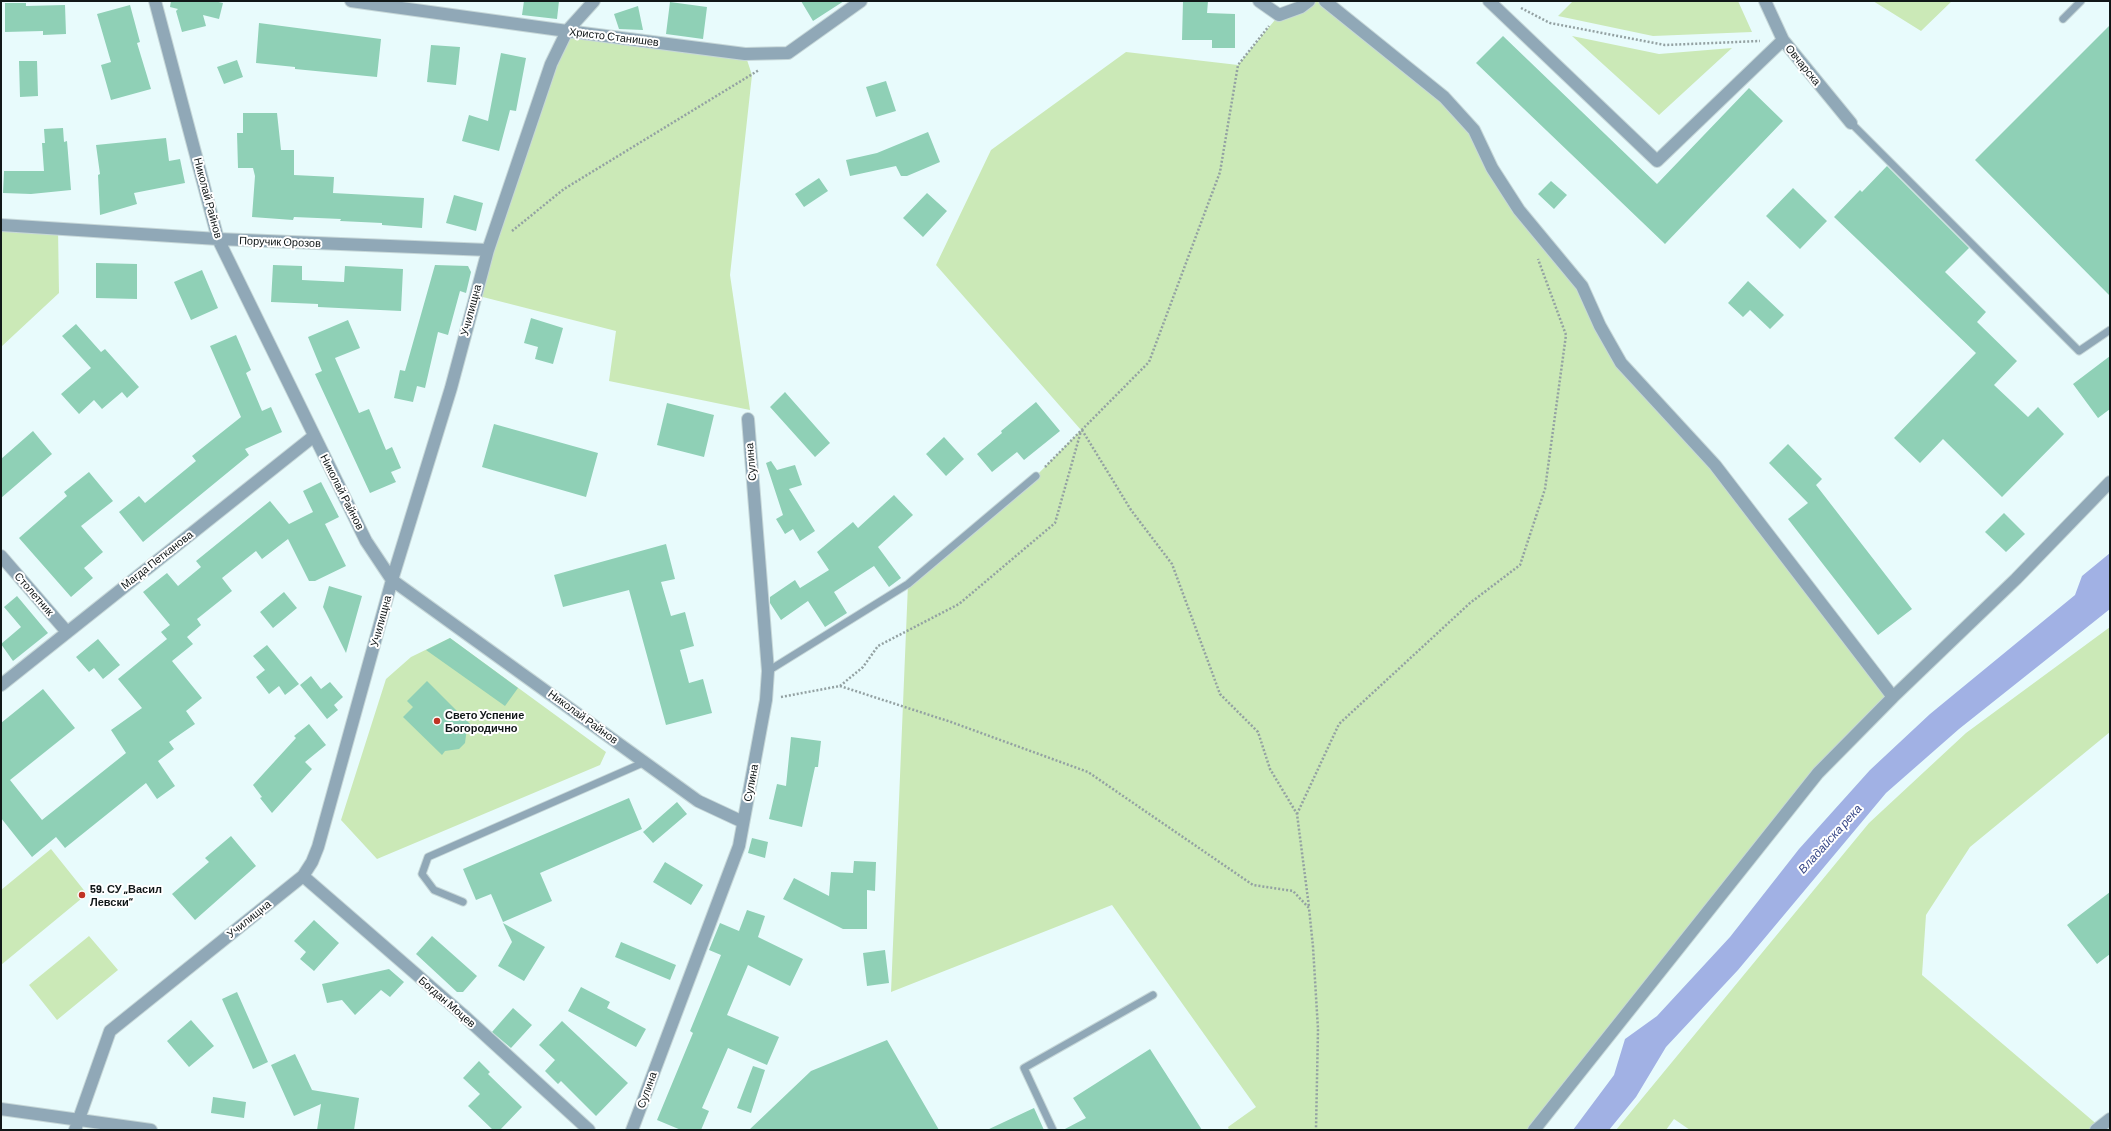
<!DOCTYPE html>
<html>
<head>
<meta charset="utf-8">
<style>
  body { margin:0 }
  #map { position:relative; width:2111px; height:1131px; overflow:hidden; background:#e8fbfc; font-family:Barlow,sans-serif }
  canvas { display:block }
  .frame { position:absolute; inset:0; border:2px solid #111718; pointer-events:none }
</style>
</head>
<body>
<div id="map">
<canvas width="2111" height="1131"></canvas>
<div class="frame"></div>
</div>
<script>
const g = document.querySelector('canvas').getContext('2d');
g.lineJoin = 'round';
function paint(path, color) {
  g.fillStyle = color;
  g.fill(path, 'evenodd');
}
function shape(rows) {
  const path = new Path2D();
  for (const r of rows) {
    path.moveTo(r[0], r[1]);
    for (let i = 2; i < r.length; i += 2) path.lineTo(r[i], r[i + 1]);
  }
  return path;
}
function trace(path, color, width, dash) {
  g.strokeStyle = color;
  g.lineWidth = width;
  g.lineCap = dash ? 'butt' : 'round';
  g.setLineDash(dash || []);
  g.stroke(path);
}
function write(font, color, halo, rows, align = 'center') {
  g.font = font + ' Barlow,sans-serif';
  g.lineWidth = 4;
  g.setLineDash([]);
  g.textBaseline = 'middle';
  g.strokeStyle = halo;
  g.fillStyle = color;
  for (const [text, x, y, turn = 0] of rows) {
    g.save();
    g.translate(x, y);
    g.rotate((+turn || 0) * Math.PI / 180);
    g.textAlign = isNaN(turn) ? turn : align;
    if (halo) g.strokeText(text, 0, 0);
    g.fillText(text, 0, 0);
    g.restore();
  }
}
paint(shape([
  [1309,1,1325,1,1474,130,1492,168,1582,286,1621,363,1715,465,1893,697,1818,773,1534,1130,1229,1130,1228,1127,1256,1107,1112,905,891,992,908,584,1036,476,1081,430,936,265,991,150,1126,52,1238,65,1279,15],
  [1573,1,1738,1,1752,32,1653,36,1558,16],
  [1873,1,1952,1,1921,31],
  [567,31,745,54,752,75,730,275,750,410,609,381,616,331,475,295],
  [1572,36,1659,54,1732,48,1659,115],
  [1,225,58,229,59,293,1,347],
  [2110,627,2110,732,1970,847,1926,915,1922,975,2100,1127,2096,1130,1690,1130,1674,1119,1666,1130,1616,1130,1869,823,1966,733],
  [450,638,606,752,600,765,377,859,341,820,386,679,411,657],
  [51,849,87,894,1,965,1,890],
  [89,936,118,970,57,1020,29,985]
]), '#cbe9b7');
paint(shape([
  [2110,553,2110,609,1959,729,1886,793,1738,970,1666,1047,1636,1097,1609,1130,1573,1130,1614,1075,1625,1039,1657,1016,1730,937,1799,849,1870,770,1930,714,2075,595,2082,576]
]), '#a1b1e4');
paint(shape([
  [171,1,214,1,223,3,219,19,203,15,206,26,182,32,176,11,178,9,170,7],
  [524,1,559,1,557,19,522,15],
  [801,1,844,1,813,21],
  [1183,1,1208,1,1207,13,1235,14,1235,48,1212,48,1212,40,1182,40],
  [670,2,707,7,703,39,666,34],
  [5,3,26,3,26,6,65,5,66,34,43,35,43,31,5,32],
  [130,5,140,42,137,43,151,89,111,100,101,65,111,62,97,14],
  [638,6,643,30,619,29,614,14],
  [259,23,381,39,377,77,295,69,295,67,256,63],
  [2110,25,2110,296,1975,160],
  [1503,36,1657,184,1749,88,1783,121,1665,244,1476,63],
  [431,45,460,47,456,85,427,82],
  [501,53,526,58,516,111,510,110,499,151,462,141,469,115,488,121],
  [237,60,243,77,224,84,217,67],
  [19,61,37,61,38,96,20,97],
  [886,81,896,111,876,117,866,87],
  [243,113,277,113,281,150,294,150,294,175,334,177,333,193,424,198,422,228,382,225,382,223,340,221,341,219,294,217,293,220,252,217,255,176,253,168,238,168,237,133,243,133],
  [63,128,64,142,67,141,71,190,31,194,3,193,4,171,44,171,42,143,45,143,44,129],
  [928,132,940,162,907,176,901,176,896,166,850,176,846,160,877,153],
  [166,138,169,161,180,159,185,183,134,193,137,204,100,215,98,175,100,174,96,145],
  [1887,166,1969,248,1945,272,1986,312,1977,322,2017,361,1994,385,2028,417,2038,407,2064,434,2002,497,1943,439,1920,463,1894,438,1976,353,1834,217,1860,190,1862,192],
  [819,178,828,191,804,207,795,194],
  [1551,181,1567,195,1554,209,1538,194],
  [1793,188,1827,221,1800,249,1766,216],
  [927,193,947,211,923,237,903,218],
  [454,195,483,203,476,231,446,223],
  [96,263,137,264,137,299,96,298],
  [273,265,302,266,302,280,344,282,345,266,403,269,401,311,318,307,318,304,271,302],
  [435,265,468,266,471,272,466,293,460,291,448,335,438,332,425,388,417,386,413,402,394,398,400,370,405,371],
  [202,270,218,308,191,320,174,282],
  [1748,281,1784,315,1770,329,1750,310,1743,317,1728,303],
  [531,318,563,328,553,364,535,359,538,347,524,343],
  [348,320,360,348,335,358,359,413,369,409,386,450,392,447,401,468,391,472,396,482,370,493,315,374,322,371,308,337],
  [76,324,101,352,105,349,139,387,127,398,122,392,102,409,94,400,79,414,61,394,91,368,62,336],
  [236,335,251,370,246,373,262,411,271,407,282,432,245,449,249,455,143,542,119,512,139,496,145,503,196,461,192,456,241,417,210,346],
  [2110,356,2110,409,2098,418,2073,384],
  [785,392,830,443,815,457,770,407],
  [1036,402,1060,431,1024,460,1017,452,992,472,977,454,1002,433,1001,431],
  [667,403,714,415,704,457,657,445],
  [494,424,598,453,586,497,482,467],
  [33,431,52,454,1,498,1,459],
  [944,437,964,459,946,476,926,454],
  [1788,444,1822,479,1816,485,1912,609,1878,635,1788,519,1808,503,1769,463],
  [771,461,777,470,795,465,802,485,789,489,815,531,800,541,793,529,785,534,776,519,783,515,766,463],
  [89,472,113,501,81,526,103,552,84,568,93,578,71,597,19,538,67,496,64,492],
  [321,482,339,517,325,524,346,566,315,581,309,581,288,539,262,559,256,551,222,578,232,591,197,619,201,625,187,637,193,644,172,661,202,698,186,711,195,724,169,742,174,749,158,761,175,786,157,799,146,783,65,848,56,837,32,857,1,818,1,723,43,689,75,728,10,780,42,820,126,753,111,730,142,708,118,679,167,639,161,632,170,625,143,592,167,573,178,586,201,567,196,561,270,501,289,524,313,512,303,491],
  [894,495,913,515,878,547,901,578,889,587,874,566,834,592,847,613,825,627,808,601,781,620,770,603,770,597,795,580,800,588,829,570,817,552,853,522,858,528],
  [2004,513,2025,534,2006,552,1985,532],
  [666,544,675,579,661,582,671,616,685,612,694,646,680,650,689,683,703,679,712,713,666,725,629,590,563,607,554,575],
  [329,586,362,596,346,653,323,607],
  [284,592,297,608,273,628,260,612],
  [17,596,48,633,13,661,1,644,21,627,4,607],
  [450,638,518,688,505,706,426,650],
  [98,639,120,665,103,679,94,668,89,672,76,657],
  [267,645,299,684,285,695,279,686,269,694,256,677,265,670,253,656],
  [311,676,321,689,330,682,343,697,334,705,338,710,327,719,300,685],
  [427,681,471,725,467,728,465,743,459,749,445,751,442,755,403,717,413,707,407,701],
  [309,724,326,745,305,762,312,769,272,813,260,798,262,797,253,785,296,738,294,736],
  [791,737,821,741,818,767,815,767,802,827,769,819,777,784,786,786],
  [629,798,642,829,540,873,552,901,503,922,491,894,476,900,463,869],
  [677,802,687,814,653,843,643,832],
  [231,836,256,866,195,920,172,894,209,862,205,858],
  [752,838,768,842,765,858,748,853],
  [854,861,876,862,875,891,867,890,867,929,843,929,783,899,794,878,829,896,831,872,853,873],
  [665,862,703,885,691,905,653,882],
  [2110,892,2110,954,2097,964,2067,925],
  [747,910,765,916,758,937,803,959,790,986,748,965,727,1015,779,1037,767,1065,728,1048,702,1108,709,1111,701,1130,681,1130,657,1120,693,1033,690,1031,721,955,709,950,720,923,739,931],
  [314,920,339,943,314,971,300,959,306,952,294,941],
  [503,923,545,947,524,981,498,966,512,942],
  [432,936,477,976,463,992,457,992,416,954],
  [621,942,676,965,670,980,615,957],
  [885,950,889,983,867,986,863,953],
  [389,969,404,982,390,997,381,990,355,1015,342,1000,327,1003,322,984],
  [581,987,610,1002,607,1008,646,1029,636,1047,568,1011],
  [237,992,268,1062,253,1069,222,999],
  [513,1008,532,1025,511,1048,492,1032],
  [191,1020,214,1046,189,1067,167,1041],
  [562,1021,628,1083,596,1116,561,1081,558,1084,545,1071,555,1060,539,1045],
  [887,1040,939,1130,749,1130,811,1071],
  [1150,1049,1202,1130,1063,1130,1086,1118,1073,1098],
  [295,1054,312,1090,359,1098,354,1130,317,1130,321,1104,294,1116,271,1065],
  [479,1061,490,1072,488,1074,522,1107,500,1130,493,1130,468,1106,480,1094,463,1078],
  [753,1066,765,1070,751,1113,737,1108],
  [213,1097,246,1102,244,1118,211,1113],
  [1034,1108,1044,1130,987,1130]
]), '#8fd0b6');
const lane = shape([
  [2063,19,2081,1],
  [1851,123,2079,351,2110,330],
  [768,671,908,584,1036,476],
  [463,902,434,890,422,874,428,857,645,762],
  [1053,1130,1024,1068,1153,995]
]);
const street = shape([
  [155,1,218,239,366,541,392,580,698,801,743,822],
  [351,1,567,31,745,54,788,53,861,1],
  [1259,1,1279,15,1301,7,1309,1],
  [1325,1,1444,97,1474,130,1492,168,1519,210,1582,286,1600,326,1621,363,1715,465,1893,697],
  [1489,1,1657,161,1783,40],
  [1765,1,1783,40,1851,123],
  [1,225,218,239,488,250],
  [1,556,67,632],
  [1,685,314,436],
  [303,876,462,1014,589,1130],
  [1,1109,151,1130],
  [75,1130,110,1031,303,876,312,862,318,847,392,580,451,388,488,250,551,64,567,31,594,1],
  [632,1130,739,846,766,700,768,671,748,419],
  [1534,1130,1818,773,1893,697,2016,579,2110,482],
  [2096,1130,2110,1119]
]);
trace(lane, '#c6d7d8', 9);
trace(street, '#c6d7d8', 14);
trace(shape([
  [1521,8,1550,23,1665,45,1760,41],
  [512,231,564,189,759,70],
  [1082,430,1131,510,1172,564,1220,694,1258,732,1270,769,1297,814,1309,907],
  [1045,467,1149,362,1220,172,1238,65,1269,26],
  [840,686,863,667,878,646,959,604,1055,523,1081,431],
  [781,697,840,686,951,722,1088,772,1253,885,1293,891,1309,908,1313,947,1318,1029,1316,1130],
  [1297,814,1339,724,1470,603,1520,565,1545,489,1566,335,1538,259]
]), '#93a1a2', 2.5, [2, 2]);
trace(lane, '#90a8b7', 7);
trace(street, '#90a8b7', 12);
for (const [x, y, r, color] of [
  [437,721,4,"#c03424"],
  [82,895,4,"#c03424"]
]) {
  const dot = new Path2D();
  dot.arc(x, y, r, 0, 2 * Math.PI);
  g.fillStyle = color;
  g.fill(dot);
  trace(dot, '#fff', 1.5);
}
write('11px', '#111718', '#fff', [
  ["Христо Станишев",614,37,7],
  ["Овчарска",1803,65,51],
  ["Николай Райнов",208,198,75],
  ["Поручик Орозов",280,242,2],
  ["Училищна",471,310,-75],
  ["Сулина",751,462,-95],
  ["Николай Райнов",342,492,63],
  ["Магда Петканова",157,560,-38],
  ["Столетник",34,594,49],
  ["Училищна",381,621,-75],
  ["Николай Райнов",583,717,36],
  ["Сулина",751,783,-79],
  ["Училищна",249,919,-39],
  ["Богдан Моцев",447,1002,41],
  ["Сулина",647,1090,-70]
]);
write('bold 11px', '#111718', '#fff', [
  ["Свето Успение",445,715],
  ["Богородично",445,728],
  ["59. СУ „Васил",90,889],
  ["Левски“",90,902]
], 'left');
write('italic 12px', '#394988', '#fff', [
  ["Владайска река",1830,839,-48]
]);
</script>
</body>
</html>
